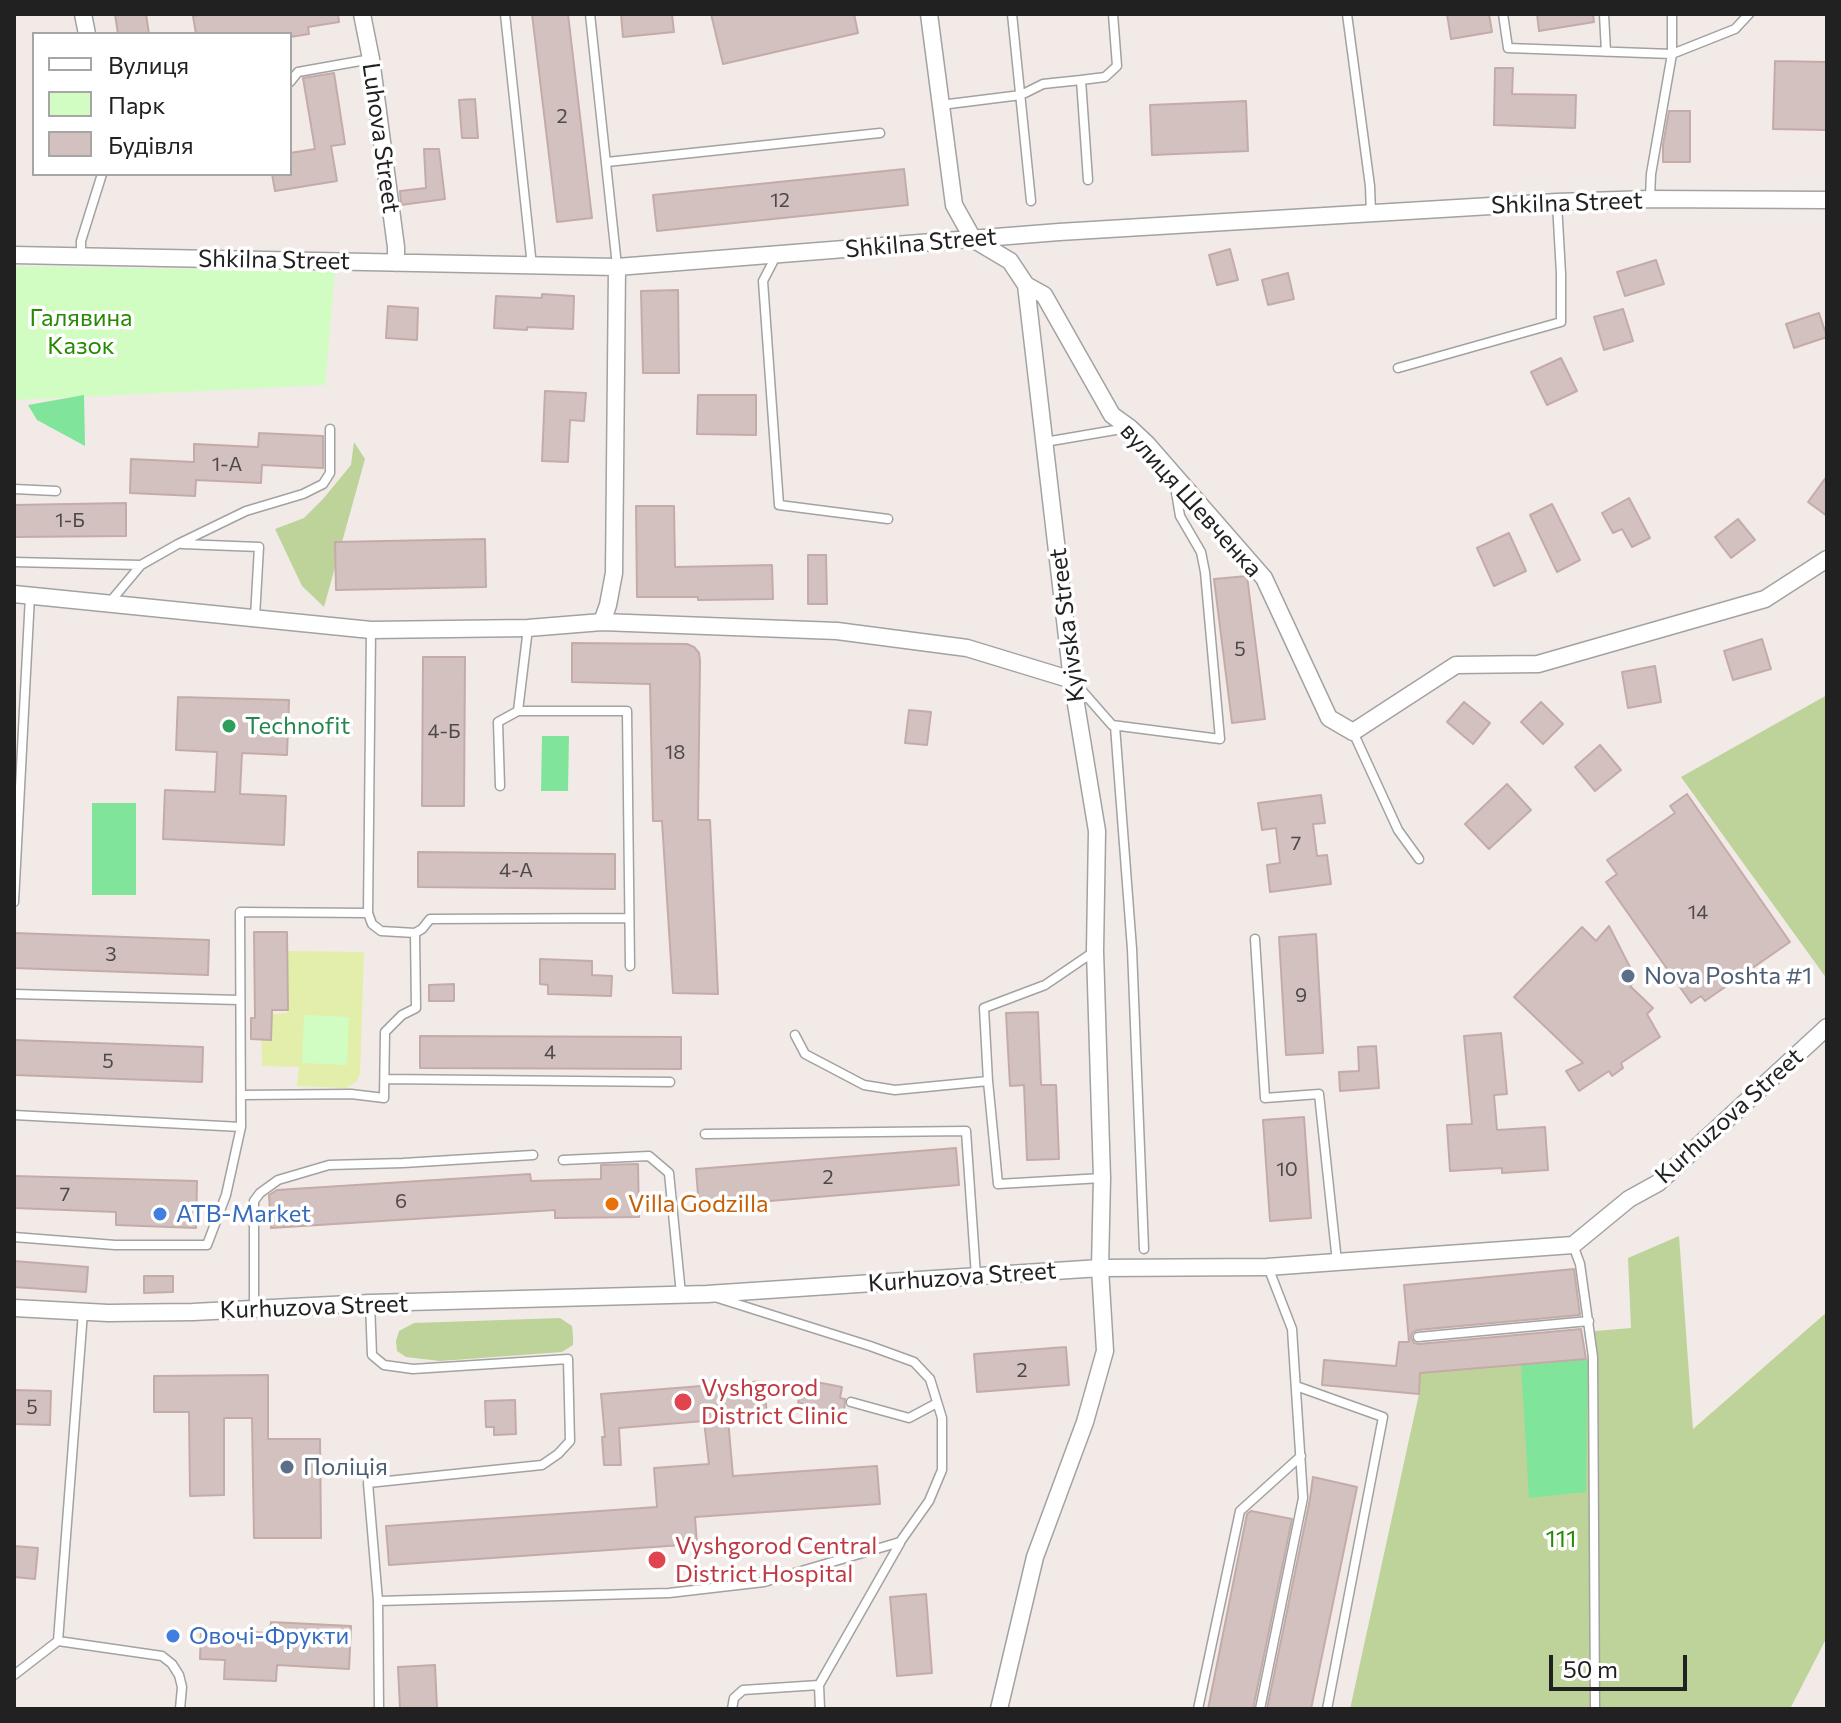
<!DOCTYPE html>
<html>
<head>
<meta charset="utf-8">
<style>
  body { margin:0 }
  #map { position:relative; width:1841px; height:1723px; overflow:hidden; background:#f2eae7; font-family:Commissioner,sans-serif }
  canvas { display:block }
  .frame { position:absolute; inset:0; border:16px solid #212121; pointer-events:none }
  .legend { position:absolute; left:32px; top:32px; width:260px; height:144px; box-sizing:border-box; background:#fff; border:2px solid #a6a6a6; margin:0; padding:10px 14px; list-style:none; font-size:24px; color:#212121 }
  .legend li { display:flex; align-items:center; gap:16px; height:40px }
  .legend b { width:40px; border:2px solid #a6a6a6 }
  .scale { position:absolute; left:1549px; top:1655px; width:138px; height:36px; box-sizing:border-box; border:4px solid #212121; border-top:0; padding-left:10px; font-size:24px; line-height:28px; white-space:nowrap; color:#212121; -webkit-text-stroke:6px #fff; paint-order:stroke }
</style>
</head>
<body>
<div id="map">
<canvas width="1841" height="1723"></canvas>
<div class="frame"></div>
<ul class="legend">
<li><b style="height:10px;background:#fff"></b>Вулиця</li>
<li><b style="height:22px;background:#d2fdc2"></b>Парк</li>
<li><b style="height:22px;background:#d2c1bf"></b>Будівля</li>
</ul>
<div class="scale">50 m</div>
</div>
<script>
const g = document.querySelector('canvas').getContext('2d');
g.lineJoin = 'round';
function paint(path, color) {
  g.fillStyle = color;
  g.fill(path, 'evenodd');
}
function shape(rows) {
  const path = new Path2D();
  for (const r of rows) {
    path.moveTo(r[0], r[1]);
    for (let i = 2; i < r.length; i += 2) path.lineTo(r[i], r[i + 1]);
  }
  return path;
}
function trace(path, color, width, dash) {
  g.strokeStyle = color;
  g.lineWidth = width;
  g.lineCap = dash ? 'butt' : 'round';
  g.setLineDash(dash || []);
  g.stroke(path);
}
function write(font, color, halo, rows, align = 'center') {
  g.font = font + ' Commissioner,sans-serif';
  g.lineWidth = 7;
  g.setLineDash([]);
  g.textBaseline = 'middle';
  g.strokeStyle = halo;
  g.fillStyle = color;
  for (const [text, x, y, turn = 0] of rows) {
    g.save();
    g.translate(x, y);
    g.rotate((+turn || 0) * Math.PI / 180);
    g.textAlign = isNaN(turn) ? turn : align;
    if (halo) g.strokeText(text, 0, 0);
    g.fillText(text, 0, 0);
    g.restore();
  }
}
paint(shape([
  [287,951,364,952,360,1074,356,1082,346,1088,297,1086,299,1067,262,1066,261,1015,287,1013]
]), '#e3eeaa');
paint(shape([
  [354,442,365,459,324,607,302,586,275,529,304,518,323,499,351,465],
  [1827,695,1827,979,1681,777],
  [1679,1236,1693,1429,1827,1312,1827,1637,1790,1709,1350,1709,1419,1394,1420,1373,1588,1359,1584,1332,1631,1328,1628,1258],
  [560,1318,572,1326,573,1337,573,1345,562,1352,440,1361,406,1357,397,1351,396,1341,399,1331,414,1323]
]), '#bed399');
paint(shape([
  [14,266,335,271,325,385,14,400],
  [304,1015,349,1017,347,1065,302,1063]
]), '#d2fdc2');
paint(shape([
  [84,395,85,446,37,420,28,405],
  [542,736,569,736,568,791,541,791],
  [92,803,136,803,136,895,92,895],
  [1588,1359,1586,1492,1529,1498,1521,1365]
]), '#80e59b');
const building = shape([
  [115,14,146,14,149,34,118,34,115,14],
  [207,14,338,14,339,22,308,27,309,34,290,37,290,34,196,34,193,16,207,14],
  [532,14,568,14,592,218,557,222,532,14],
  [621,14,672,14,674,32,623,37,621,14],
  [711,14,854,14,858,33,723,64,711,14],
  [1447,14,1489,14,1492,32,1451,39,1447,14],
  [1537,14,1593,14,1594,22,1539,31,1537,14],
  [1775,61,1827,62,1827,130,1773,129,1775,61],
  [1495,68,1513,68,1512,94,1576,95,1575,128,1494,125,1495,68],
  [334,73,345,144,331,146,337,181,275,191,272,174,290,174,290,153,315,149,303,78,334,73],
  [475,99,478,138,462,138,459,100,475,99],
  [1246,101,1248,151,1152,155,1150,105,1246,101],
  [1669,111,1690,111,1690,162,1663,162,1663,145,1669,111],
  [424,149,439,149,445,199,401,205,400,191,426,188,424,149],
  [904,169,908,205,657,231,653,195,904,169],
  [1230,249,1238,280,1217,285,1209,255,1230,249],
  [1656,260,1664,284,1625,296,1617,272,1656,260],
  [1288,273,1294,299,1268,305,1262,280,1288,273],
  [678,290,679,373,643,373,641,291,678,290],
  [542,294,574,296,573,329,527,327,527,330,494,328,496,296,542,298,542,294],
  [388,306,418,308,417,340,386,338,388,306],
  [1623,309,1633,341,1604,350,1594,317,1623,309],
  [1819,313,1827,337,1794,348,1786,324,1819,313],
  [1561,358,1577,391,1547,405,1531,372,1561,358],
  [545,391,586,393,584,421,570,420,568,462,542,461,545,391],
  [698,395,756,395,756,435,697,434,698,395],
  [259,433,323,436,323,468,262,465,261,483,196,480,195,496,130,493,131,459,194,462,194,444,258,447,259,433],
  [1827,476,1827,516,1808,502,1827,476],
  [1629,498,1650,538,1632,547,1622,529,1613,533,1602,513,1629,498],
  [126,503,126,536,14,537,14,505,126,503],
  [1552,504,1580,560,1557,572,1530,515,1552,504],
  [636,506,674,506,675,567,772,565,773,599,698,600,698,597,637,597,636,506],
  [1738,519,1755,540,1731,558,1715,537,1738,519],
  [1509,533,1526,571,1494,586,1477,548,1509,533],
  [485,539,486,587,336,590,335,542,485,539],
  [808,555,826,555,827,604,808,604,808,555],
  [1247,576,1265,719,1232,723,1214,579,1247,576],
  [1762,639,1771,669,1733,680,1724,651,1762,639],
  [572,643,687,644,694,647,699,653,700,661,698,820,710,820,718,994,673,993,662,821,653,821,650,684,572,682,572,643],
  [423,657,465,657,464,806,422,806,423,657],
  [1655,666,1661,702,1628,708,1622,672,1655,666],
  [178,697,289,700,287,755,242,753,240,794,286,796,284,845,163,839,165,790,215,792,217,752,176,750,178,697],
  [1464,702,1490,723,1473,744,1447,722,1464,702],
  [1541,702,1563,724,1543,744,1521,722,1541,702],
  [909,710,931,712,927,745,905,743,909,710],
  [1600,745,1621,770,1595,791,1575,767,1600,745],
  [1507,784,1531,810,1489,849,1465,824,1507,784],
  [1687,794,1790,942,1705,1001,1701,996,1691,1003,1606,882,1617,874,1607,860,1675,813,1670,806,1687,794],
  [1321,795,1325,823,1313,824,1317,856,1327,855,1331,884,1270,892,1267,865,1280,863,1276,828,1262,830,1258,803,1321,795],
  [418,852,615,854,615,889,418,887,418,852],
  [1609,926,1636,979,1630,986,1653,1008,1647,1014,1660,1037,1621,1063,1623,1068,1612,1076,1609,1071,1579,1091,1566,1071,1583,1063,1514,997,1582,927,1596,941,1609,926],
  [254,932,287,932,288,1010,272,1010,271,1040,251,1039,251,1018,255,1018,254,932],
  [14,933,209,940,208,975,14,968,14,933],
  [1316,934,1323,1053,1286,1055,1279,937,1316,934],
  [540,959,592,961,592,975,612,976,611,996,548,994,548,985,540,984,540,959],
  [454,984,454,1001,429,1001,429,985,454,984],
  [1038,1012,1041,1085,1056,1085,1059,1159,1027,1160,1024,1085,1010,1086,1006,1013,1038,1012],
  [1501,1033,1507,1094,1494,1095,1497,1130,1545,1127,1548,1170,1502,1173,1502,1168,1450,1171,1447,1125,1472,1124,1464,1036,1501,1033],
  [420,1036,681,1037,681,1069,420,1068,420,1036],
  [14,1040,203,1047,202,1082,14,1075,14,1040],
  [1376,1046,1379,1088,1340,1091,1339,1072,1359,1071,1358,1047,1376,1046],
  [1304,1117,1311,1218,1270,1221,1263,1120,1304,1117],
  [956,1148,959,1185,699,1207,696,1169,956,1148],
  [638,1164,639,1217,555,1218,555,1210,271,1228,269,1195,277,1190,530,1174,531,1181,601,1179,601,1165,638,1164],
  [14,1176,197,1181,196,1228,116,1225,116,1212,14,1208,14,1176],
  [14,1261,88,1267,86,1292,14,1287,14,1261],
  [1574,1269,1580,1315,1417,1330,1412,1333,1411,1338,1414,1343,1419,1344,1581,1329,1586,1359,1420,1373,1419,1394,1322,1385,1324,1360,1396,1366,1399,1342,1409,1342,1404,1285,1574,1269],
  [144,1276,173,1276,173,1292,144,1293,144,1276],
  [1066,1347,1069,1385,977,1392,974,1354,1066,1347],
  [268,1375,268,1439,320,1439,321,1538,254,1538,252,1418,224,1418,224,1495,190,1496,189,1412,154,1412,154,1376,268,1375],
  [764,1381,767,1416,728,1419,733,1476,877,1466,880,1504,695,1517,697,1544,389,1565,386,1526,657,1507,654,1468,709,1464,704,1421,619,1428,621,1465,604,1465,602,1437,605,1437,601,1394,764,1381],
  [811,1381,842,1387,840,1398,845,1399,844,1414,835,1412,833,1421,804,1415,806,1405,798,1403,801,1389,809,1390,811,1381],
  [14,1390,51,1391,50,1425,14,1424,14,1390],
  [515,1400,516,1434,494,1435,494,1427,486,1427,485,1401,515,1400],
  [1313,1477,1357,1487,1311,1709,1267,1709,1310,1499,1313,1477],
  [1251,1511,1292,1519,1253,1709,1208,1709,1247,1514,1251,1511],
  [14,1546,38,1548,35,1579,14,1577,14,1546],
  [926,1594,932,1673,897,1676,890,1597,926,1594],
  [271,1622,351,1626,349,1669,277,1665,276,1681,224,1679,225,1660,200,1659,201,1630,270,1633,271,1622],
  [435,1665,437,1709,400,1709,398,1667,435,1665]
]);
paint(building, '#d2c1bf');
trace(building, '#c4aba8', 2);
const service = shape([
  [505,14,532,266],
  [590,14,617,266],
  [1012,14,1031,201],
  [1347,14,1370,186,1371,213],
  [1503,14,1508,48,1672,54,1735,29,1749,14],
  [1604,14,1606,52],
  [1081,80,1105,77,1117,66,1113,14],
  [290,82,298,72,371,59],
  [941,105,1021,95,1043,84,1081,80,1088,180],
  [607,162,880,133],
  [1650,198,1651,174,1672,54,1672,14],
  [81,256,81,241,102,174],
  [776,256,763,281,779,505,888,519],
  [1398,368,1561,322,1561,274,1557,203],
  [1045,442,1127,428],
  [14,489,56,491],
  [182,544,259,547,255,617],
  [14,562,141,565],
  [110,602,141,565,178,544,246,511,303,494,323,484,330,473,330,429],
  [528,628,518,711,627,711,630,966],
  [1076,684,1112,725,1220,739,1205,572,1201,552,1180,516,1174,480],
  [1115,726,1132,949,1144,1249],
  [1353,732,1398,830,1419,859],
  [500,786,498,722,518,711],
  [14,902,30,596],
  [368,913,372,924,381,931,415,933,422,929,430,919,629,918],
  [1255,939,1265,1098,1319,1094,1337,1262],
  [1095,951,1045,985,984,1008,988,1081,998,1184,1102,1178],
  [14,994,239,1000],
  [795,1035,805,1054,864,1085,895,1090,988,1081],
  [385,1079,670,1082],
  [241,1095,351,1094,384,1098,385,1032,402,1015,416,1008,415,933],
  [14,1115,241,1127],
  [705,1134,966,1131,976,1276],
  [563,1160,649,1156,669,1173,681,1294],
  [14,1237,115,1245,207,1245,226,1195,241,1127,240,912,368,913,371,630],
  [1573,1245,1580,1264,1593,1357,1595,1709],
  [370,1303,372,1355,384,1365,413,1369,568,1359,570,1441,558,1454,542,1465,368,1483,378,1601,669,1593,764,1582,900,1542,929,1501,942,1470,942,1418,930,1379,914,1362,870,1346,718,1298],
  [254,1308,254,1201,260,1193,278,1180,329,1165,403,1163,533,1155],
  [1418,1337,1589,1321],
  [1296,1386,1383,1417,1327,1709],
  [851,1402,909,1418,937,1403],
  [378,1601,379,1709],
  [58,1641,83,1312],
  [14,1675,58,1641,162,1656,172,1664,179,1675,182,1687,180,1709],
  [732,1709,734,1698,743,1690,819,1685],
  [820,1709,819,1685,900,1543],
  [1198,1709,1240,1511,1301,1456],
  [1260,1709,1303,1498,1292,1329,1268,1267]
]);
const minor = shape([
  [83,14,87,34],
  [362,14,371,59,396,247,396,263],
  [929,14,954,205,973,239,1010,261,1026,285,1072,680,1097,831,1095,951,1102,1178,1100,1268,1105,1351,1085,1422,1035,1557,999,1709],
  [14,255,617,267,1059,232,1557,202,1649,199,1827,200],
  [1026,285,1044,295,1112,415,1130,428,1147,444,1264,578,1329,718,1353,732,1456,665,1538,664,1765,599,1827,559],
  [14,594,371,630,528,628,602,622,608,605,614,573,617,267],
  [602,622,837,631,967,648,1072,680],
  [14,1308,108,1313,193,1312,370,1303,707,1294,1100,1268,1267,1267,1573,1245,1629,1199,1658,1183,1827,1027]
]);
trace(service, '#a2a2a2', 11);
trace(minor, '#a2a2a2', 19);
trace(service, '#fff', 8);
trace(minor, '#fff', 16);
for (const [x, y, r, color] of [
  [229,726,8,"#2e9e5b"],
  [1628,976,8,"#5c6f8a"],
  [612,1204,8,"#e8710a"],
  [160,1214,8,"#3f7fe0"],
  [683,1402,10,"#e0444e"],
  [287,1467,8,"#5c6f8a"],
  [657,1560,10,"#e0444e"],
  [173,1636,8,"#3f7fe0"]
]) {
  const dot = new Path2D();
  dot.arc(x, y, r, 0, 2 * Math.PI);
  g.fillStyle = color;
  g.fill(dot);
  trace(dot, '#fff', 3);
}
write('20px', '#4d4948', null, [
  ["2",562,116],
  ["12",780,200],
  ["1-А",227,464],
  ["1-Б",70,520],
  ["5",1240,649],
  ["4-Б",444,731],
  ["18",675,752],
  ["7",1296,843],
  ["4-А",516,870],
  ["14",1698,912],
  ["3",111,954],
  ["9",1301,995],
  ["4",550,1052],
  ["5",108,1061],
  ["10",1287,1169],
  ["2",828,1177],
  ["7",65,1194],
  ["6",401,1201],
  ["2",1022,1370],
  ["5",32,1407]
]);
write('24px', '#212121', '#fff', [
  ["Luhova Street",381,138,82],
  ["Shkilna Street",1567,203,-2],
  ["Shkilna Street",921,243,-5],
  ["Shkilna Street",274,260,1],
  ["вулиця Шевченка",1191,500,48],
  ["Kyivska Street",1067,625,-97],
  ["Kurhuzova Street",1729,1116,-42],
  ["Kurhuzova Street",962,1277,-4],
  ["Kurhuzova Street",314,1307,-2]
]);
write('24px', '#278904', '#fff', [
  ["Галявина",81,318],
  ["Казок",81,346],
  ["111",1561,1539]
]);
write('24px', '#27864d', '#fff', [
  ["Technofit",245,726]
], 'left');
write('24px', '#4e5e75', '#fff', [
  ["Nova Poshta #1",1644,976],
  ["Поліція",303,1467]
], 'left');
write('24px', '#c56008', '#fff', [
  ["Villa Godzilla",628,1204]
], 'left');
write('24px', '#366cbe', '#fff', [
  ["ATB-Market",176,1214],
  ["Овочі-Фрукти",189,1636]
], 'left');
write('24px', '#be3a42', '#fff', [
  ["Vyshgorod",701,1388],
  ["District Clinic",701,1416],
  ["Vyshgorod Central",675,1546],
  ["District Hospital",675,1574]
], 'left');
</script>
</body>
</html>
